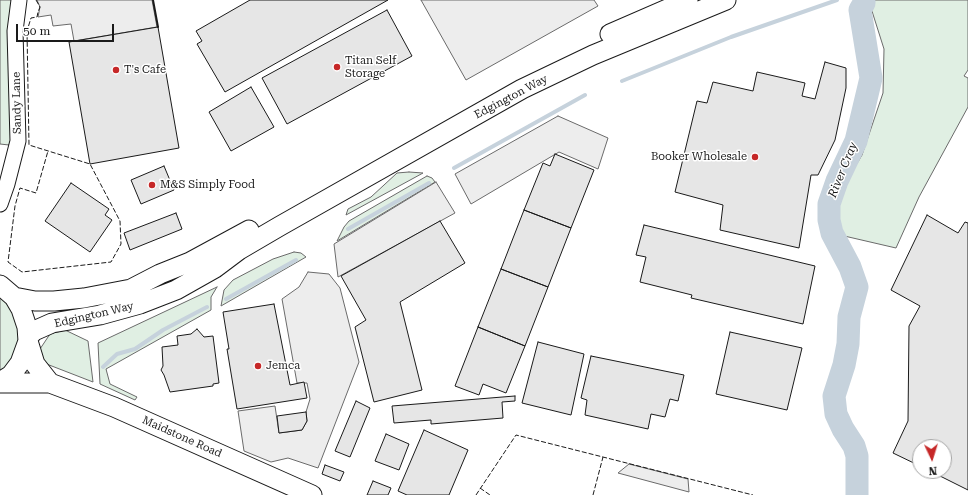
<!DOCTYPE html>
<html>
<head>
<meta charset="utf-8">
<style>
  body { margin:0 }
  #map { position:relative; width:968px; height:495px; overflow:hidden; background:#fff; font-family:"Roboto Serif",serif }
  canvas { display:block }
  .north { position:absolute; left:912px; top:439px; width:40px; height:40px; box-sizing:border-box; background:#fff; border:1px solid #a3a3a3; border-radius:50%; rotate:176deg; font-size:11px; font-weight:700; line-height:16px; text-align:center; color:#1a1a1a }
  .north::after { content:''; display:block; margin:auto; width:14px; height:18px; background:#c62828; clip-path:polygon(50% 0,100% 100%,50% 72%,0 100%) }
  .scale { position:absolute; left:16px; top:24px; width:98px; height:18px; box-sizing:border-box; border:2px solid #1a1a1a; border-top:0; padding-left:5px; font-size:12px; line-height:14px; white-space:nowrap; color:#1a1a1a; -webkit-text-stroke:3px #fff; paint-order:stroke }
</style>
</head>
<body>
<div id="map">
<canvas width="968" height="495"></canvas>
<div class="north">N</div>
<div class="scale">50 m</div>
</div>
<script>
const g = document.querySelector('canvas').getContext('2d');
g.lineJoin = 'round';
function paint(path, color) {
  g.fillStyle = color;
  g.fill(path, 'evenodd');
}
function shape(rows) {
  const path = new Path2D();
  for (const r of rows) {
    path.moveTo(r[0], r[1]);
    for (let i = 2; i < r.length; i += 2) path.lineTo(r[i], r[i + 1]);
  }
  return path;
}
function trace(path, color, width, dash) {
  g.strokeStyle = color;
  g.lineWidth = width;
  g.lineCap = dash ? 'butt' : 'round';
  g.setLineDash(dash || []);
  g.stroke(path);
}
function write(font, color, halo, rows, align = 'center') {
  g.font = font + ' "Roboto Serif",serif';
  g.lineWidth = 3;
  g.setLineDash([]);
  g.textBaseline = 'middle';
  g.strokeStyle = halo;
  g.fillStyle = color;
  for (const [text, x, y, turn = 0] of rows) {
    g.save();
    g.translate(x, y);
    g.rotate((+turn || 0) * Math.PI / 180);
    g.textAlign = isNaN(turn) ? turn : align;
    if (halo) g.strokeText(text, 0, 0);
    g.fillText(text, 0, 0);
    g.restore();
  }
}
const green = shape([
  [0,0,17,0,13,134,9,145,0,144,0,0],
  [875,0,968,0,968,70,964,76,968,78,968,107,919,197,896,248,840,235,835,214,839,194,862,155,883,93,884,49,871,8,875,0],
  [409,172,423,173,346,215,348,209,371,197,397,173,409,172],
  [427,176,432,178,435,182,337,241,344,227,349,221,427,176],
  [294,252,301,253,306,257,221,306,224,290,233,280,273,259,294,252],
  [217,287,211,297,211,310,106,369,110,384,137,397,135,400,100,384,98,343,217,287],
  [0,297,7,304,16,317,19,334,17,349,8,364,0,372,0,297],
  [65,330,88,341,93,382,44,363,40,349,50,334,65,330]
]);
paint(green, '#e0efe3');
trace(green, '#6a6a6a', 1);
const parking = shape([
  [37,0,152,0,157,27,74,41,71,24,53,26,51,15,38,17,40,7,37,0],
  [421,0,594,0,598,6,466,80,421,0],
  [558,116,608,138,598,169,559,152,471,204,455,174,558,116],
  [436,182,455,213,338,277,334,244,436,182],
  [308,272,329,274,340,288,359,362,318,468,288,458,271,462,244,451,238,411,275,406,279,433,302,430,307,421,306,412,310,399,307,383,297,383,282,299,299,287,308,272],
  [629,464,688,479,689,492,618,473,629,464]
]);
paint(parking, '#ededed');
trace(parking, '#6a6a6a', 1);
trace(shape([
  [859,0,864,3,866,0],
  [622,81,731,37,837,0],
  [454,168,585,95],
  [348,229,429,183],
  [226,299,296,260],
  [103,367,117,354,135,349,163,330,207,307]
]), '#c6d2dc', 4);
trace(shape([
  [857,495,857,456,854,446,843,429,836,414,834,396,844,365,848,344,849,317,857,287,850,267,832,233,829,220,829,204,837,181,856,141,871,78,860,10,864,3,864,0]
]), '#c6d2dc', 23);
const building = shape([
  [250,0,388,0,225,92,197,44,202,41,196,31,250,0],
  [387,10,412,56,287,124,262,78,387,10],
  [158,27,179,148,90,164,69,42,158,27],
  [825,62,846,68,846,88,835,140,818,175,811,175,799,248,720,230,723,205,675,192,697,101,707,103,713,82,753,91,757,72,805,83,802,96,815,99,825,62],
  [251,87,274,127,231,151,209,112,251,87],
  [555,154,594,170,571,228,524,210,543,163,550,166,555,154],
  [164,166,174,190,141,204,131,180,164,166],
  [71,183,109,209,105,215,112,220,90,252,45,221,71,183],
  [524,210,571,228,548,287,501,269,524,210],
  [176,213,182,229,130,250,124,233,176,213],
  [927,215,958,233,965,222,968,223,968,490,930,471,944,471,944,447,920,447,920,466,893,453,908,421,909,326,920,306,891,290,927,215],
  [440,221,465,263,400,302,422,390,374,402,355,327,366,320,341,276,440,221],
  [644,225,815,266,803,324,691,298,692,295,640,282,646,257,636,255,644,225],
  [501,269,548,287,525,346,478,327,501,269],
  [274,304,290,385,304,382,307,398,237,409,227,349,229,349,223,312,274,304],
  [478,327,525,346,506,393,483,384,479,395,455,386,478,327],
  [197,329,204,337,213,336,219,383,213,384,213,386,170,392,164,375,161,370,163,366,162,347,178,345,177,336,191,334,197,329],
  [730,332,802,348,787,410,716,394,730,332],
  [538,342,584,354,571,415,522,403,538,342],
  [591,356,684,375,678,401,670,399,665,417,651,414,648,429,585,415,587,400,581,398,591,356],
  [515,396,515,401,502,402,503,418,431,424,431,420,394,423,392,406,515,396],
  [356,401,370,408,350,457,335,451,356,401],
  [306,412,307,421,302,430,279,433,277,416,306,412],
  [424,430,468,450,449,495,407,495,398,491,424,430],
  [386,434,409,444,399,470,375,461,386,434],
  [325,465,344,472,340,481,322,474,325,465],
  [373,481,391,488,388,495,367,495,373,481]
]);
paint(building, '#e6e6e6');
trace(building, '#1a1a1a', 1);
const tertiary = shape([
  [0,204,7,184,18,141,15,31,19,0]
]);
const primary = shape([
  [610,34,688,0],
  [0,285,14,297,21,309,27,327,28,341,20,363,11,375,0,382],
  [14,297,35,301,54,301,84,298,131,289,160,274,190,262,249,230],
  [28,337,34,331,52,323,100,315,140,304,176,290,215,268,239,250,280,226,522,89,593,55,726,0],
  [28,341,35,364,50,383],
  [0,383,50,383,114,407,312,495]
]);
trace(tertiary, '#1a1a1a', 17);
trace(primary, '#1a1a1a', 21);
trace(tertiary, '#fff', 15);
trace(primary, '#fff', 19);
trace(shape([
  [36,0,40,7,38,12,37,17,31,18,27,31,29,145,90,164,120,221,121,244,111,262,22,272,8,262,15,206,20,188,36,193,48,151],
  [480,488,490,495],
  [476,495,516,435,753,495],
  [593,495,603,457]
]), '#1a1a1a', 1, [5, 2]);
trace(shape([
  [153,0,158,27]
]), '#1a1a1a', 2);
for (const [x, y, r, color] of [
  [337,67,4,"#c62828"],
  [116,70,4,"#c62828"],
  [755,157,4,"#c62828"],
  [152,185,4,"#c62828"],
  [258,366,4,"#c62828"]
]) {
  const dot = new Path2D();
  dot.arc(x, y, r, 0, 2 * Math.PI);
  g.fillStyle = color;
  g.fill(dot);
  trace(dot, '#fff', 1.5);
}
write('11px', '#1a1a1a', '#fff', [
  ["Titan Self",345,61],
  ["Storage",345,74],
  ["T's Cafe",124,70],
  ["Booker Wholesale",747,157,"right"],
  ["M&S Simply Food",160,185],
  ["Jemca",266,366]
], 'left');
write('11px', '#1a1a1a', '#fff', [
  ["Edgington Way",511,97,-28],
  ["Sandy Lane",17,103,-91],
  ["Edgington Way",94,315,-13],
  ["Maidstone Road",182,437,24]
]);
write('italic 12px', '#1a1a1a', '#fff', [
  ["River Cray",843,170,-68]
]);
</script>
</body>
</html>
